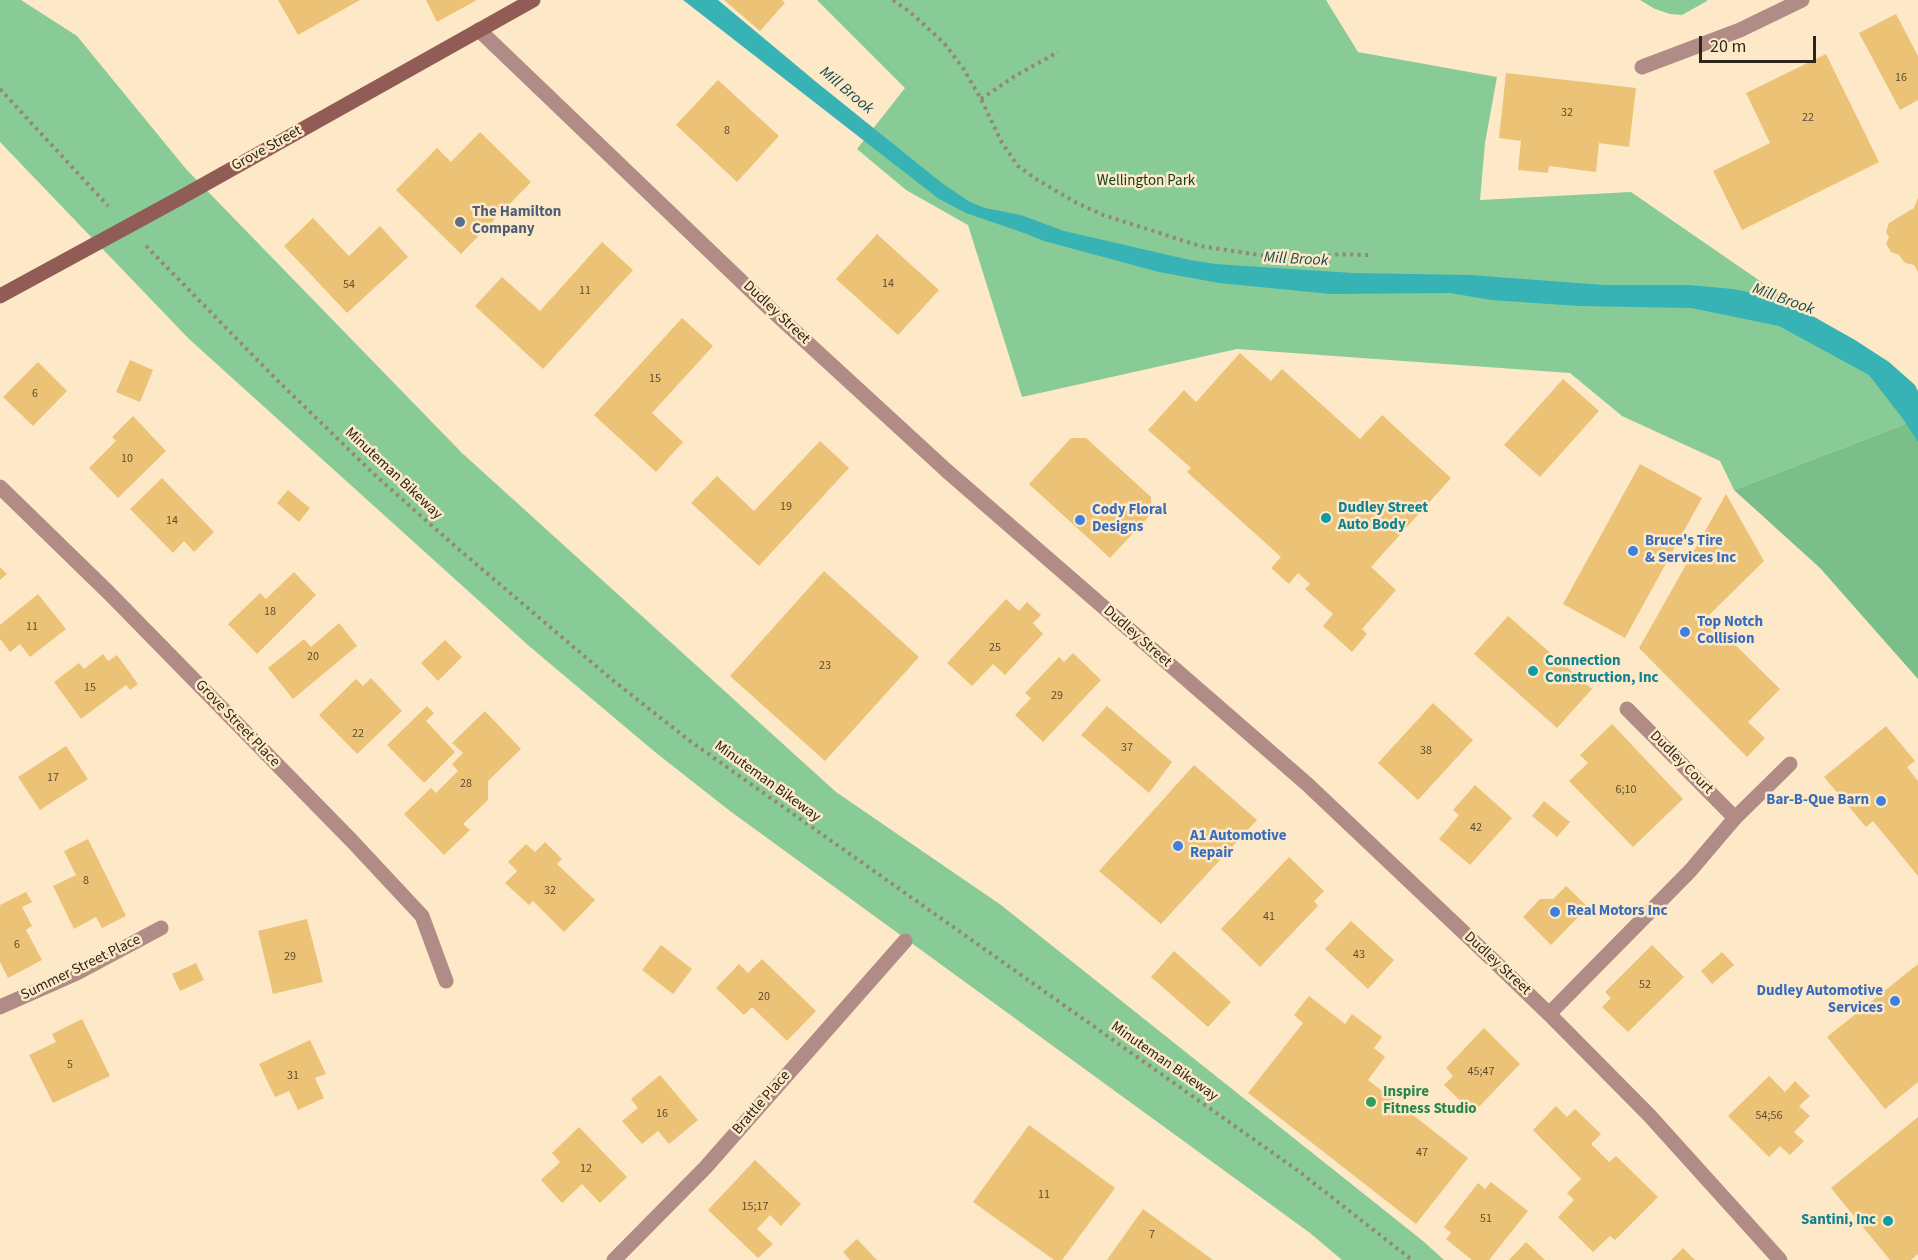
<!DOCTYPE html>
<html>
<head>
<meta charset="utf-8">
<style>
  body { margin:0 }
  #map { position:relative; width:1918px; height:1260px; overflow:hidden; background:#fde9c7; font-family:"Source Sans 3",sans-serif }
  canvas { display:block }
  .scale { position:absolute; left:1699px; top:36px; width:117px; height:27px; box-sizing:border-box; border:3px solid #2e261a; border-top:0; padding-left:8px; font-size:18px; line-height:21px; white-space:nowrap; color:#2e261a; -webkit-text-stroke:4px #fde9c7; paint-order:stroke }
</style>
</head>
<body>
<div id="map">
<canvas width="1918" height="1260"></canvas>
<div class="scale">20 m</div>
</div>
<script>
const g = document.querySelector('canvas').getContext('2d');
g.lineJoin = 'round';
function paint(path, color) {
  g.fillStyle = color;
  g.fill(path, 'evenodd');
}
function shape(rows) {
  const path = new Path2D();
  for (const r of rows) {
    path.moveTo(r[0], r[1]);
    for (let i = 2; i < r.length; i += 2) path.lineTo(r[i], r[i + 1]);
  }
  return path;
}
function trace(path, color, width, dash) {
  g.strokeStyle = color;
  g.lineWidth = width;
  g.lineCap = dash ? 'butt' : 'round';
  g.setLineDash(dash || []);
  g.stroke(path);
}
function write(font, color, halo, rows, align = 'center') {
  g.font = font + ' "Source Sans 3",sans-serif';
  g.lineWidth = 5;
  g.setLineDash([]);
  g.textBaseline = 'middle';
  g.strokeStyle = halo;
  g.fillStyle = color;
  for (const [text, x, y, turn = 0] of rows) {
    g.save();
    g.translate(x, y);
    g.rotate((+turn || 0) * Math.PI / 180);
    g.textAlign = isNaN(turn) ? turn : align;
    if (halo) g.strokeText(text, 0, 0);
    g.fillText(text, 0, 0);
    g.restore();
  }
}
paint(shape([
  [0,0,21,0,77,36,186,169,462,453,836,792,1001,905,1423,1241,1444,1260,1342,1260,1310,1233,730,811,655,752,529,646,189,339,0,142],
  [817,0,1326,0,1358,52,1497,77,1485,143,1480,200,1631,192,1918,390,1918,419,1734,490,1720,461,1622,416,1570,373,1237,349,1022,397,968,225,906,190,857,149,905,88],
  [1640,0,1707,0,1707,1,1682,15,1670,14,1655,9]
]), '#88cb97');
paint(shape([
  [1918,419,1918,679,1820,568,1734,490]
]), '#7abf89');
paint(shape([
  [683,0,718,0,815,81,943,184,970,202,985,208,1021,215,1064,231,1190,260,1215,264,1353,273,1470,275,1604,285,1689,285,1733,289,1768,296,1793,305,1855,340,1889,362,1915,385,1918,392,1918,442,1903,419,1869,375,1779,326,1691,308,1579,306,1491,300,1450,293,1331,294,1219,283,1159,272,1044,241,1024,233,966,213,939,199]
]), '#37b2b5');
paint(shape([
  [278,0,360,0,298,35],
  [426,0,477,0,437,22],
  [724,0,782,0,785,3,760,31],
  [1896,14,1918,56,1918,100,1900,110,1859,33],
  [1826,54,1879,162,1742,230,1713,171,1770,143,1746,93],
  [1506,73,1636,88,1629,147,1599,143,1596,172,1549,166,1548,173,1518,170,1521,141,1499,138],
  [718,80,779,136,737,182,676,125],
  [480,132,531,182,461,254,396,190,437,148,451,162],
  [1918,197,1918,272,1914,265,1905,263,1899,255,1891,252,1886,244,1889,237,1886,232,1889,223,1914,208],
  [313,218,349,256,380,226,408,257,347,313,284,246],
  [877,234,939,290,898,335,836,279],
  [602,242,633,270,543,369,475,306,502,277,540,311],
  [682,318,713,346,652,413,683,442,656,472,594,415],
  [1240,353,1271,381,1282,369,1360,439,1382,415,1451,478,1371,567,1396,590,1362,629,1367,634,1352,652,1323,626,1333,614,1305,589,1310,584,1298,573,1289,584,1271,568,1281,557,1187,472,1191,468,1148,430,1184,390,1196,402],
  [130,360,153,370,140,402,116,392],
  [38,362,67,391,33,426,3,397],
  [1563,379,1599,411,1540,477,1504,445],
  [133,416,166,451,118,498,89,468,116,441,112,437],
  [1071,438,1086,438,1151,497,1152,513,1110,558,1029,484],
  [820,441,849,468,759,566,691,503,717,476,754,511],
  [1640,464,1702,498,1625,638,1563,604],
  [162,478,214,532,194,552,184,541,173,553,130,509],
  [288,490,310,508,299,522,277,503],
  [1726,494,1764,561,1707,617,1780,689,1748,722,1765,738,1747,757,1639,648],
  [0,567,7,574,0,580],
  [824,571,919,657,825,761,730,676],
  [294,572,316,595,257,654,228,624,260,593,266,599],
  [38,594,66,629,30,657,20,644,10,652,0,639,0,625],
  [1006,599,1019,611,1027,602,1041,615,1033,623,1043,634,1005,675,993,664,972,686,947,663],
  [1508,616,1592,689,1557,728,1474,654],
  [339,623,357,646,293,699,268,668,304,639,311,647],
  [445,640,462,657,438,681,421,663],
  [1073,653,1101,680,1043,742,1015,715,1031,698,1025,693,1059,657,1064,662],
  [103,654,108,661,117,655,138,684,130,690,126,685,81,719,54,682,79,663,84,669],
  [371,678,402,711,357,754,319,715,356,679,363,686],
  [1433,703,1473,740,1418,800,1378,763],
  [427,706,434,713,426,721,455,752,424,783,387,745],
  [1107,706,1172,762,1149,793,1081,735],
  [485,711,521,749,488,781,488,800,463,824,470,830,444,855,404,814,431,788,436,793,458,771,452,764,463,753,452,743],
  [1612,724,1683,799,1633,847,1569,781,1588,763,1580,755],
  [1886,726,1915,761,1907,767,1918,781,1918,876,1873,821,1866,827,1824,777],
  [66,746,88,779,40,810,18,777],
  [1194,765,1257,820,1161,924,1099,871],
  [1475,785,1512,818,1470,865,1439,839,1459,815,1453,810],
  [1544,801,1570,822,1557,837,1532,816],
  [88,839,126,916,102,928,96,917,74,929,53,886,76,875,64,851],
  [545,842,562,859,557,864,595,900,564,932,533,901,529,905,505,883,517,871,508,862,526,844,535,852],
  [1289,857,1324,891,1314,901,1318,906,1260,967,1221,929],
  [1566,886,1588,907,1551,945,1523,917,1540,899,1553,899],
  [26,892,32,902,22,907,32,926,26,930,42,960,8,978,0,962,0,905],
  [307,919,323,982,273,994,258,931],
  [1351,921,1394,960,1368,989,1325,949],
  [661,945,692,969,673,994,642,970],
  [1652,945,1684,977,1628,1032,1602,1007,1611,998,1605,992],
  [1174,951,1231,1002,1208,1027,1151,977],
  [1722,952,1734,965,1712,984,1701,971],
  [762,959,816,1011,787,1041,752,1007,744,1015,716,988,739,964,748,973],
  [196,963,204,980,180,991,172,974],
  [1918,964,1918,1082,1885,1109,1827,1037],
  [1309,996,1345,1024,1352,1014,1382,1037,1374,1048,1385,1057,1368,1080,1468,1158,1416,1224,1248,1093,1303,1023,1294,1015],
  [82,1019,110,1076,53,1103,29,1055,56,1042,52,1034],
  [1484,1028,1520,1064,1473,1113,1444,1085,1453,1076,1446,1068],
  [310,1040,326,1074,315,1078,324,1098,298,1110,289,1091,275,1097,259,1064],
  [660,1075,698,1120,669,1144,658,1131,642,1144,622,1121,638,1108,631,1099],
  [1769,1076,1785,1092,1795,1081,1810,1096,1799,1106,1810,1116,1794,1132,1804,1141,1790,1155,1780,1146,1769,1157,1728,1116],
  [1556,1106,1567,1117,1575,1109,1601,1134,1591,1144,1609,1162,1616,1156,1658,1197,1615,1240,1610,1236,1593,1252,1558,1217,1574,1200,1567,1193,1581,1179,1533,1130],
  [1918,1117,1918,1254,1911,1260,1890,1260,1831,1188],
  [1029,1125,1115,1188,1062,1260,1054,1260,973,1202],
  [579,1127,627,1177,600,1203,582,1184,562,1203,541,1180,560,1162,552,1153],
  [755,1160,801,1204,781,1226,770,1215,757,1229,773,1244,758,1258,708,1210],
  [1491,1182,1528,1211,1489,1260,1472,1260,1446,1239,1451,1233,1444,1227,1478,1183,1485,1189],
  [1143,1209,1213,1260,1107,1260],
  [857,1239,877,1260,850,1260,843,1252],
  [1526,1242,1545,1260,1509,1260],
  [1683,1248,1695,1260,1671,1260]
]), '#ecc277');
trace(shape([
  [893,0,910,12,944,43,963,68,981,99,1002,143,1018,166,1036,179,1075,202,1103,215,1200,246,1266,256,1312,259,1339,254,1368,255],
  [0,89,108,206],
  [981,99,1015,76,1058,52],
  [146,246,277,380,376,476,456,547,610,678,690,741,1297,1170,1412,1260]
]), '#958770', 4, [3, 4.5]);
trace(shape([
  [1627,709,1735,818]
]), '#b18b86', 15);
trace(shape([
  [479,30,765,304,947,471,1307,784,1495,962,1549,1014,1649,1115,1780,1260],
  [1642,67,1740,30,1802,0],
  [0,487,109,593,352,841,422,916,446,981],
  [0,1007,77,973,161,928],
  [1549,1014,1690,871,1735,818,1790,764],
  [614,1260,705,1168,905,941]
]), '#b18b86', 15);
trace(shape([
  [0,296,180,198,533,0]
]), '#925c56', 15);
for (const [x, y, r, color] of [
  [460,222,6,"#5c6f8a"],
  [1326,518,6,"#0f9aa8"],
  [1080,520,6,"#3f7fe0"],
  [1633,551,6,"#3f7fe0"],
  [1685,632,6,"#3f7fe0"],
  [1533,671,6,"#0f9aa8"],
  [1881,801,6,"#3f7fe0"],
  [1178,846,6,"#3f7fe0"],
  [1555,912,6,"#3f7fe0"],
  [1895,1001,6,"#3f7fe0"],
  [1371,1102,6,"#2e9e5b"],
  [1888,1221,6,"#0f9aa8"]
]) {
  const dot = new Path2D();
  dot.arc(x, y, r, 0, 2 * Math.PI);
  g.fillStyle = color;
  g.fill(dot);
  trace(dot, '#fde9c7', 2);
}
write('12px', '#5e4d31', null, [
  ["16",1901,78],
  ["32",1567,113],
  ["22",1808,118],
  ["8",727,131],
  ["14",888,284],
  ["54",349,285],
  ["11",585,291],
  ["15",655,379],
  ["6",35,394],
  ["10",127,459],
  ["19",786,507],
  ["14",172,521],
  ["18",270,612],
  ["11",32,627],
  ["25",995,648],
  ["20",313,657],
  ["23",825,666],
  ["15",90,688],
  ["29",1057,696],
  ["22",358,734],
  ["37",1127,748],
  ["38",1426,751],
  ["17",53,778],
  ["28",466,784],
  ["6;10",1626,790],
  ["42",1476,828],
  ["8",86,881],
  ["32",550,891],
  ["41",1269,917],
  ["6",17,945],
  ["43",1359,955],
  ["29",290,957],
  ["52",1645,985],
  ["20",764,997],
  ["5",70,1065],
  ["45;47",1481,1072],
  ["31",293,1076],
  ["16",662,1114],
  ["54;56",1769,1116],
  ["47",1422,1153],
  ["12",586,1169],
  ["11",1044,1195],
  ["15;17",755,1207],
  ["51",1486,1219],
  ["7",1152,1235]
]);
write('15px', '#2e261a', '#fde9c7', [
  ["Grove Street",267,149,-29],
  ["Dudley Street",776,313,43],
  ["Minuteman Bikeway",393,474,43],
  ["Dudley Street",1137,637,41],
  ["Grove Street Place",237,724,46],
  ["Dudley Court",1681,763,45],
  ["Minuteman Bikeway",767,782,36],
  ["Dudley Street",1497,964,43],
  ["Summer Street Place",81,968,-26],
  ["Minuteman Bikeway",1164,1062,35],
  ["Brattle Place",762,1103,-49]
]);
write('15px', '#0f4321', '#fde9c7', [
  ["Wellington Park",1146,182]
]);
write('bold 15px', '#4e5e75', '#fde9c7', [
  ["The Hamilton",472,213],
  ["Company",472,230]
], 'left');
write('bold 15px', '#0d838f', '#fde9c7', [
  ["Dudley Street",1338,509],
  ["Auto Body",1338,526],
  ["Connection",1545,662],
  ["Construction, Inc",1545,679],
  ["Santini, Inc",1876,1221,"right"]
], 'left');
write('bold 15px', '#366cbe', '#fde9c7', [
  ["Cody Floral",1092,511],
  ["Designs",1092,528],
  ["Bruce's Tire",1645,542],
  ["& Services Inc",1645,559],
  ["Top Notch",1697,623],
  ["Collision",1697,640],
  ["Bar-B-Que Barn",1869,801,"right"],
  ["A1 Automotive",1190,837],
  ["Repair",1190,854],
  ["Real Motors Inc",1567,912],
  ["Dudley Automotive",1883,992,"right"],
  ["Services",1883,1009,"right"]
], 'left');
write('bold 15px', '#27864d', '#fde9c7', [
  ["Inspire",1383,1093],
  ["Fitness Studio",1383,1110]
], 'left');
write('italic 16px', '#194d4e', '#fde9c7', [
  ["Mill Brook",846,91,40],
  ["Mill Brook",1296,260,3],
  ["Mill Brook",1783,300,20]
]);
</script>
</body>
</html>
